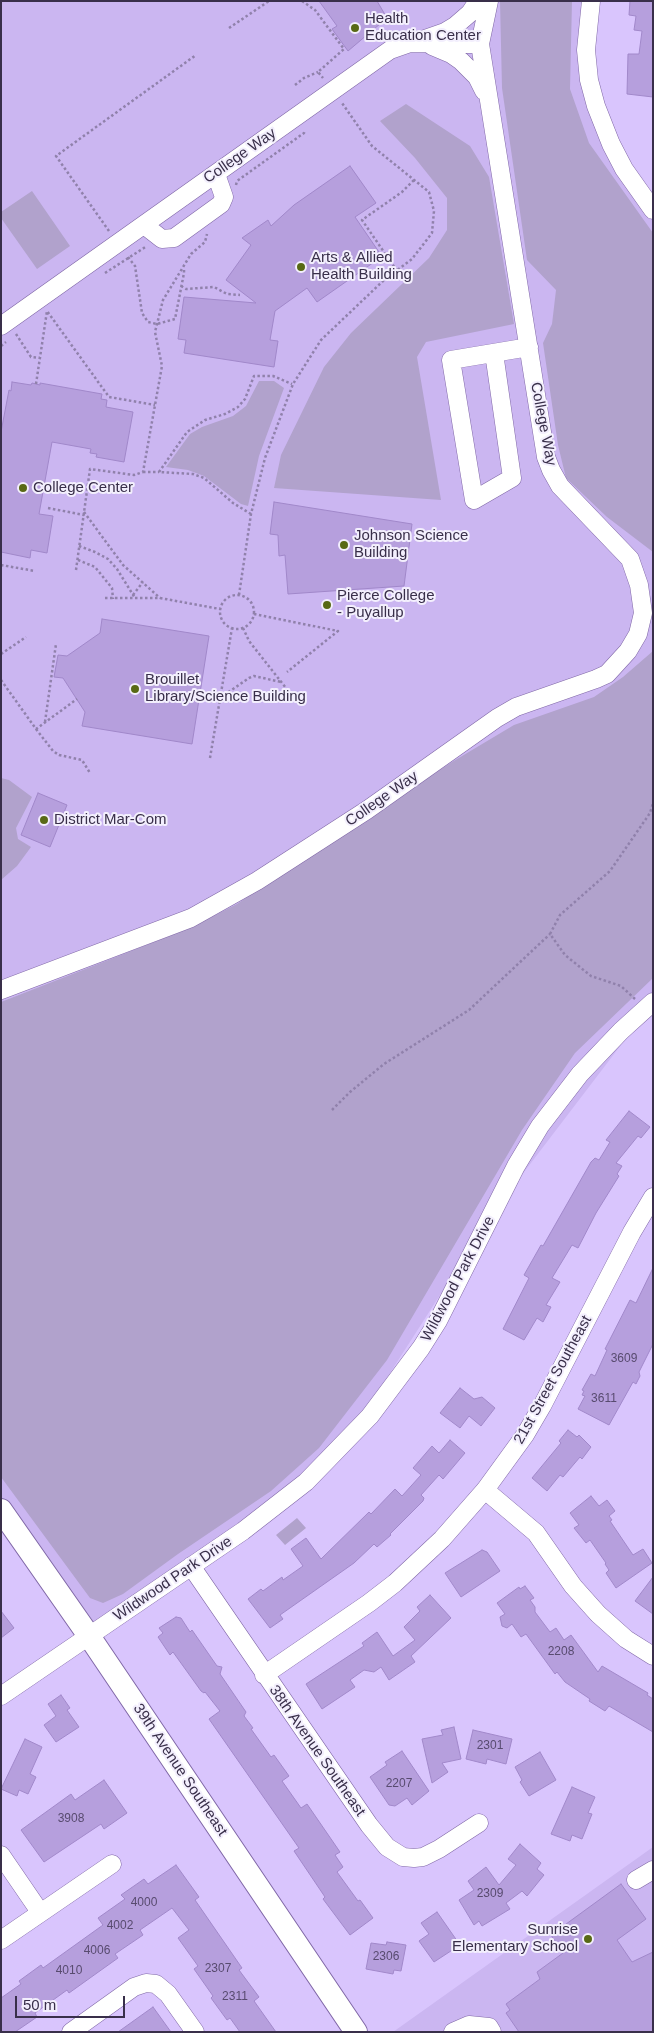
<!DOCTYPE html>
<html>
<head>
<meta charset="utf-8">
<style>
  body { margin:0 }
  #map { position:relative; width:654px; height:2033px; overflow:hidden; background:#d9c5fd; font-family:Helvetica,sans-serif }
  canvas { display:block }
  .frame { position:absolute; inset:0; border:2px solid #392f4a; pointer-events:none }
  .scale { position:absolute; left:15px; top:1996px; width:110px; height:22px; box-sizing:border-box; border:2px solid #392f4a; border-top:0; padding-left:6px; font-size:15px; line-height:18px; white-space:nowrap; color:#392f4a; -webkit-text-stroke:4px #f3effd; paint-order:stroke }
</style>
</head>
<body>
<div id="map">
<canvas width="654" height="2033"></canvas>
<div class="frame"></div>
<div class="scale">50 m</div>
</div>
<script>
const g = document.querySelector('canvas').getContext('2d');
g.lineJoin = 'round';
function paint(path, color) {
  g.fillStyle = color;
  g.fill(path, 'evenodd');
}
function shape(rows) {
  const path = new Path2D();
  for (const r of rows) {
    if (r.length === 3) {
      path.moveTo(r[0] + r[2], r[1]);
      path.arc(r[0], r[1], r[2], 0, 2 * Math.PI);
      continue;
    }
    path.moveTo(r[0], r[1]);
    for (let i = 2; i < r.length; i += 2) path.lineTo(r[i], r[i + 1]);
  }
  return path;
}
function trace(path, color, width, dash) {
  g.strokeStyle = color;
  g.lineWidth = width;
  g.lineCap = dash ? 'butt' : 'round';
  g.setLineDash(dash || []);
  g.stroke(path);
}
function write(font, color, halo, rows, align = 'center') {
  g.font = font + ' Helvetica,sans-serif';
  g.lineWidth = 4;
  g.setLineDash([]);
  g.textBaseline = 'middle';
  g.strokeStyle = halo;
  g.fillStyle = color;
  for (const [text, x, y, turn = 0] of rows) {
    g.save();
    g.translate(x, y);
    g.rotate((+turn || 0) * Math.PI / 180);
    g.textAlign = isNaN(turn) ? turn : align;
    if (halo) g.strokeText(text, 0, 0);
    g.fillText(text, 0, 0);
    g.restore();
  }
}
paint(shape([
  [1,1,594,1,587,28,611,144,653,208,653,1003,492,1214,347,1440,89,1636,1,1501],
  [653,1847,653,2032,393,2032]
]), '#cbb6f1');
paint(shape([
  [500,1,572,1,570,89,589,143,653,233,653,552,607,517,566,478,558,445,543,343,552,324,556,290,527,260,502,88],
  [406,104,470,146,489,177,514,324,426,342,417,357,441,500,274,488,281,455,324,367,351,333,429,258,447,230,447,198,415,158,380,121],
  [32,191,70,246,37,269,1,218,1,212],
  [259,381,274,381,284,388,259,456,248,506,241,504,204,476,188,470,166,467,190,434,202,427,233,416,246,406],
  [653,651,653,978,575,1053,522,1130,387,1360,319,1448,271,1491,178,1554,123,1594,103,1603,90,1598,1,1477,1,1002,190,928,237,904,301,860,452,762,514,725,594,697,623,677],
  [1,778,9,780,32,797,16,828,18,839,31,847,17,866,1,880],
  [297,1518,306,1528,285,1545,276,1535]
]), '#b1a2cc');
const building = shape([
  [319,1,377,1,387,18,348,51,332,29,337,26,319,1],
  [630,1,653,1,653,97,627,94,628,54,639,54,642,31,634,30,636,16,629,15,630,1],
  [350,166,376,203,355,217,379,252,374,256,377,260,317,302,307,288,275,311,270,340,278,341,274,367,184,353,186,340,178,339,184,297,256,303,226,280,251,245,242,238,268,220,271,226,294,205,350,166],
  [12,382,31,385,32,383,40,385,40,383,102,394,101,399,107,400,106,407,133,412,124,462,96,457,97,454,90,453,91,449,52,442,39,514,53,516,47,553,31,550,30,558,1,552,1,432,9,390,11,391,12,382],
  [274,502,412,524,404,586,288,594,285,555,279,556,278,535,270,534,274,502],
  [102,619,209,636,192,744,82,726,85,712,63,678,54,677,58,655,67,656,100,633,102,619],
  [38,793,67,805,50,847,21,835,38,793],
  [629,1111,650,1127,641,1138,638,1136,616,1163,622,1166,617,1174,619,1176,596,1213,578,1248,572,1245,552,1278,560,1282,546,1305,551,1307,543,1322,537,1318,524,1340,503,1329,529,1278,524,1275,541,1245,543,1246,591,1162,595,1158,599,1160,610,1142,606,1140,629,1111],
  [653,1268,653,1344,639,1372,640,1376,636,1384,633,1382,609,1425,578,1409,585,1396,582,1395,584,1391,582,1390,591,1374,595,1376,607,1350,605,1349,630,1300,636,1303,653,1268],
  [460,1388,474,1399,482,1397,495,1408,481,1426,469,1416,460,1428,440,1413,460,1388],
  [568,1430,577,1437,579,1435,591,1447,582,1459,580,1457,563,1477,560,1475,547,1491,532,1478,561,1443,559,1441,568,1430],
  [450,1440,465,1453,443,1479,439,1475,421,1495,424,1498,423,1501,390,1534,391,1535,377,1547,374,1544,354,1563,280,1615,283,1619,270,1628,248,1599,261,1589,263,1591,282,1577,283,1580,303,1566,291,1549,306,1538,321,1559,369,1512,371,1514,395,1489,402,1496,421,1475,413,1468,420,1460,432,1446,439,1453,450,1440],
  [591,1496,599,1506,607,1500,615,1511,609,1516,612,1520,610,1521,633,1555,643,1549,652,1563,616,1588,606,1573,609,1570,605,1564,606,1563,590,1540,586,1543,574,1528,579,1525,570,1513,591,1496],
  [482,1550,487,1552,500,1571,461,1597,445,1573,482,1550],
  [653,1577,653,1614,635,1601,653,1577],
  [525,1586,534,1598,530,1600,535,1607,535,1612,550,1632,556,1628,564,1640,571,1635,598,1672,602,1666,648,1693,647,1695,653,1699,653,1732,609,1706,605,1711,589,1701,590,1699,565,1682,557,1672,555,1674,526,1634,521,1637,512,1624,507,1628,502,1626,500,1617,505,1614,497,1603,519,1587,520,1589,525,1586],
  [430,1595,451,1618,411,1656,415,1662,389,1680,381,1667,374,1672,364,1670,350,1680,355,1687,322,1709,306,1684,364,1646,362,1643,377,1632,393,1656,415,1640,404,1627,420,1611,417,1607,430,1595],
  [1,1611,14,1628,1,1638,1,1611],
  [176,1617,181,1618,190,1632,192,1630,217,1666,222,1667,220,1674,246,1712,244,1716,253,1728,251,1729,271,1757,274,1755,289,1776,282,1781,301,1808,307,1804,340,1852,335,1855,343,1867,337,1872,358,1901,360,1900,373,1918,350,1935,323,1899,325,1897,294,1851,299,1848,209,1719,220,1711,205,1692,204,1693,201,1691,173,1652,170,1655,158,1637,163,1633,159,1628,176,1617],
  [61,1695,70,1708,67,1710,79,1727,56,1742,44,1725,56,1716,48,1704,61,1695],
  [454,1727,461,1759,442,1763,448,1772,432,1783,422,1739,443,1735,441,1730,454,1727],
  [473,1730,512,1739,506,1764,487,1759,486,1764,466,1759,473,1730],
  [25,1739,42,1747,30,1774,36,1777,28,1794,19,1790,17,1796,1,1789,25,1739],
  [402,1751,429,1791,412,1805,407,1798,395,1806,389,1805,370,1777,387,1765,385,1762,402,1751],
  [540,1752,556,1780,529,1796,520,1782,522,1780,515,1767,540,1752],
  [104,1780,127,1813,104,1829,101,1824,44,1862,21,1830,71,1794,75,1800,104,1780],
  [572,1787,595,1797,588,1813,592,1814,582,1839,572,1835,570,1841,551,1834,572,1787],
  [520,1844,541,1863,537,1869,544,1875,527,1896,522,1891,506,1903,510,1909,482,1926,479,1921,474,1925,459,1900,474,1890,468,1881,486,1867,499,1885,516,1865,508,1859,520,1844],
  [176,1865,199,1897,195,1900,242,1968,239,1970,259,1997,254,2001,276,2032,240,2032,230,2018,227,2020,211,1998,213,1996,194,1969,198,1966,178,1938,189,1930,172,1908,140,1930,143,1935,115,1954,118,1958,69,1993,67,1990,35,2013,37,2017,15,2032,1,2032,1,1998,21,1984,19,1981,41,1965,43,1968,103,1925,98,1918,125,1899,121,1895,144,1879,148,1884,176,1865],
  [621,1884,646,1919,617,1940,632,1962,653,1952,653,2032,519,2032,506,2013,510,2010,506,2004,540,1979,537,1972,563,1953,551,1935,621,1884],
  [437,1912,460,1945,434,1962,419,1941,429,1934,421,1923,437,1912],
  [387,1942,406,1945,401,1971,394,1970,393,1974,366,1969,371,1943,386,1945,387,1942],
  [153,2007,171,2032,118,2032,153,2007]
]);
paint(building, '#b69fdd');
trace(building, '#a188ca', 1);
const minor = shape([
  [591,1,586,50,589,80,596,106,611,144,624,169,653,210],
  [425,39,445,32,455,26,470,13,478,1],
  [480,44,489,1],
  [432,46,451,54,461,61,477,77,484,91],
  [144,225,162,239,174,238,221,204,224,197,216,174],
  [1,326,390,50,410,43,480,44,546,457,551,470,560,486,630,559,639,585,643,613,638,634,628,651,607,674,596,679,516,707,497,718,367,810,257,881,191,918,1,990],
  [494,353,512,478,474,500,451,360,529,347],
  [485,1490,536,1533,573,1586,598,1614,626,1639,653,1656],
  [191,1566,369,1825,387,1847,403,1857,414,1858,423,1857,439,1849,479,1823],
  [264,1675,369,1603,395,1583,442,1539,485,1490,525,1435,542,1406,632,1232,653,1197],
  [1,1696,243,1531,306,1482,370,1416,421,1348,438,1321,516,1166,540,1126,580,1074,621,1031,653,1002],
  [1,1855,40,1912],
  [636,1880,653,1870],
  [1,1940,112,1864],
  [71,2032,134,1987,146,1983,156,1984,168,1994,195,2032],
  [453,2032,469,2025,489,2027,492,2032]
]);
const major = shape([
  [1,1510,89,1636,356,2032]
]);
trace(minor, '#8068a7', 19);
trace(major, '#8068a7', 24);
trace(shape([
  [302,1,315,10,344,49,318,72,323,78],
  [229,28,269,1],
  [295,85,304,78,318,72],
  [236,185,237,181,304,133,305,130],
  [109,231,56,156,196,55],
  [128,257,135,266,142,313,148,322,157,324,175,319,184,273,184,268],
  [397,271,362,220,402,192,414,180],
  [105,273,147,246],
  [181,286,186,289,214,287,227,294,240,295],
  [16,334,31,357,40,358],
  [1,346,6,342],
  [36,384,47,311,109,397,155,405],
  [143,472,159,472],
  [48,508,84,515],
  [84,512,123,565,160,598],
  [251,514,233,503,204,478,193,474,159,472,187,432,205,420,225,414,238,407,245,399,254,376,273,376,292,384],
  [79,546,95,552,108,559,117,569,135,598],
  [78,560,95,567,112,588,113,599],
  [1,565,35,571],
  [76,570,90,469,134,475,143,472,162,366,155,332,163,300,191,254,205,242,207,234],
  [133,595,143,582],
  [239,595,251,514,265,458,293,384,321,340,383,281,412,259,432,233,434,211,429,192,372,146,342,103],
  [237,612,17],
  [105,598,160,598,220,609],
  [254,614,338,631,287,672],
  [243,628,249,641,297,702],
  [1,654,26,637],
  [1,680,36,729,77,699],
  [220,698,249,678,254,676,281,682],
  [45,722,56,644],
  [36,729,53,751,59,755,82,760,90,773],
  [210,758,232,628],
  [635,999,621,986,591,976,565,955,550,934,560,915,610,871,650,813,653,803],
  [332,1110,350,1092,384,1064,469,1010,550,934]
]), '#9081ab', 2.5, [2.5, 2.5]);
trace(minor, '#fff', 18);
trace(major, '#fff', 22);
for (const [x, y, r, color] of [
  [355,28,5,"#586915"],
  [301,267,5,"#586915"],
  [23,488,5,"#586915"],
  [344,545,5,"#586915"],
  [327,605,5,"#586915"],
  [135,689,5,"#586915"],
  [44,820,5,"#586915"],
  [588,1939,5,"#586915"]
]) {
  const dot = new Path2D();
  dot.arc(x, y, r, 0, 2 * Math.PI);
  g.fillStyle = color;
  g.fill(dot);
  trace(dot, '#f3effd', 2);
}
write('12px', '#584b6f', null, [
  ["3609",624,1359],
  ["3611",604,1399],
  ["2208",561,1652],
  ["2301",490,1746],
  ["2207",399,1784],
  ["3908",71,1819],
  ["2309",490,1894],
  ["4000",144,1903],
  ["4002",120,1926],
  ["4006",97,1951],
  ["2306",386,1957],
  ["2307",218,1969],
  ["4010",69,1971],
  ["2311",235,1997]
]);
write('15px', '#392f4a', '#f3effd', [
  ["Health",365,19],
  ["Education Center",365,36],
  ["Arts & Allied",311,258],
  ["Health Building",311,275],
  ["College Center",33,488],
  ["Johnson Science",354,536],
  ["Building",354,553],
  ["Pierce College",337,596],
  ["- Puyallup",337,613],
  ["Brouillet",145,680],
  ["Library/Science Building",145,697],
  ["District Mar-Com",54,820],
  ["Sunrise",578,1930,"right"],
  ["Elementary School",578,1947,"right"]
], 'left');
write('15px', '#392f4a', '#f3effd', [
  ["College Way",240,156,-35],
  ["College Way",543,424,79],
  ["College Way",382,799,-35],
  ["Wildwood Park Drive",458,1279,-62],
  ["21st Street Southeast",553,1380,-61],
  ["Wildwood Park Drive",173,1579,-34],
  ["38th Avenue Southeast",317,1751,55],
  ["39th Avenue Southeast",180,1770,56]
]);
</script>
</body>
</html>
